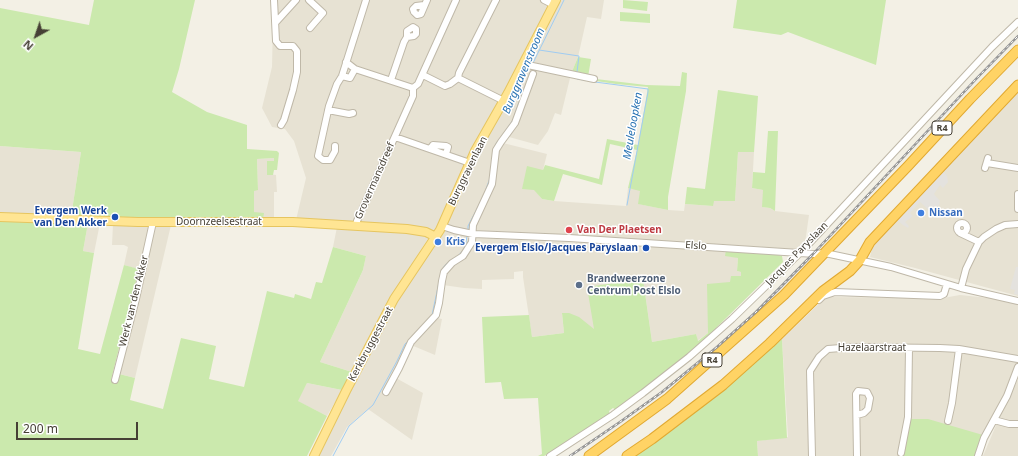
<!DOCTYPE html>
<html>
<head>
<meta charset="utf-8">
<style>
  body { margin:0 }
  #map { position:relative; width:1018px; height:456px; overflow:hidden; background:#f3f0e5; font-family:"Noto Sans",sans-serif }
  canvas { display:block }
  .north { position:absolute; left:16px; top:16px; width:40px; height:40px; -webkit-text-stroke:3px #fff; paint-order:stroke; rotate:220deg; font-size:11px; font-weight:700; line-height:16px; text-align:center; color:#464035 }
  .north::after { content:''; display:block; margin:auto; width:14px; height:18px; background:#464035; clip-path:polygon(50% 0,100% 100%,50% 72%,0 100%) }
  .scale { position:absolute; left:16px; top:422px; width:122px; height:18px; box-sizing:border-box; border:2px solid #464035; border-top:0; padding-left:5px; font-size:12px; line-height:14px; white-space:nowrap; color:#464035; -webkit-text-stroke:3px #fff; paint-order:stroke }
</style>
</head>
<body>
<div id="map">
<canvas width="1018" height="456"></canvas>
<div class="north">N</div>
<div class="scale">200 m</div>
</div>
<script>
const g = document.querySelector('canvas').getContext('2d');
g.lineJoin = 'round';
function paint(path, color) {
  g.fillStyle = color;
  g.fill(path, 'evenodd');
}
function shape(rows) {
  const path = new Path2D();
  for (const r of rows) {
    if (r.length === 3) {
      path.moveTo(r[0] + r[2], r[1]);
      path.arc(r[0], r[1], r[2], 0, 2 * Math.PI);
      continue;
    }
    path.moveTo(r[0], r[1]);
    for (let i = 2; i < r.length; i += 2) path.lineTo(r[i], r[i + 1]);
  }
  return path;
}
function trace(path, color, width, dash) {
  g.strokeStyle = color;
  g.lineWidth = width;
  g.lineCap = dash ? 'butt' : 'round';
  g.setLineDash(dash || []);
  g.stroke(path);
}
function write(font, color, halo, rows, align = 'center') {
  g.font = font + ' "Noto Sans",sans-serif';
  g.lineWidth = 3;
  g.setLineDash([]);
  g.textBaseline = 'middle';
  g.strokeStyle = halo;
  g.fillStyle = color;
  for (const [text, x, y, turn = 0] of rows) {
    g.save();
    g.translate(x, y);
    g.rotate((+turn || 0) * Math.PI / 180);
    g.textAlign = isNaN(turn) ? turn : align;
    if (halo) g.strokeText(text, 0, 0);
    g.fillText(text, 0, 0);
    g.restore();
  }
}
paint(shape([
  [271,0,604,0,601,19,587,17,578,57,571,74,561,115,555,113,548,131,538,145,509,137,503,143,547,154,543,170,535,190,542,199,554,201,626,206,628,188,641,190,639,204,668,210,684,211,685,204,713,206,713,201,735,201,738,152,754,152,752,188,763,190,763,207,770,208,775,211,809,215,805,243,795,249,537,233,465,230,439,223,434,232,296,220,306,178,294,141,285,129,272,127,262,108,272,67,273,22],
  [1018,91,1018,296,915,268,870,257,873,243],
  [0,146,81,152,71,217,0,214],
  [274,158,274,161,267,161,267,174,276,175,277,192,274,192,274,219,263,219,254,212,254,190,258,189,257,159],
  [88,223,100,223,94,253,83,251],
  [113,224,171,225,135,378,119,374,144,271,124,265,128,247,124,245,112,245],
  [337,227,423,234,429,237,387,303,352,372,320,362,363,270,366,256,333,247],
  [445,231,476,238,726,250,738,258,737,271,741,272,741,276,730,282,708,333,697,341,696,334,652,342,643,279,595,330,562,314,564,333,532,337,523,277,523,271,514,272,514,279,482,280,482,289,464,288,443,285,437,318,442,319,435,355,411,345,396,378,423,393,412,440,368,409,347,427,331,456,318,456,388,316,408,284],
  [960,295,989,298,1018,304,1018,353,1016,366,1010,382,975,456,758,456,757,441,788,437,782,339,826,297,943,298],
  [1018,379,1018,456,983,456,1000,416],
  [307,383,342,390,327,416,297,401]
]), '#e7e2d3');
paint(shape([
  [94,0,195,0,179,69,172,92,207,112,247,125,247,149,277,151,279,153,277,170,274,170,273,175,267,175,267,161,274,161,274,158,257,159,258,190,254,191,254,212,264,213,263,219,137,218,136,219,71,217,81,152,0,146,0,8,89,25],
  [623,0,648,2,647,11,623,8],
  [737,0,886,0,876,65,788,32,781,35,733,28],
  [620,12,650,14,650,23,620,21],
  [578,57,591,59,588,77,571,74],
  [682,72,687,73,686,91,668,197,668,210,638,204,640,191,628,188,637,150,610,144,602,185,563,174,554,201,542,199,534,190,522,189,527,166,543,170,545,165,599,179,607,139,638,145,648,87,616,84,570,77,571,76,646,85,680,86],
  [718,90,758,96,754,152,738,152,735,201,714,201,713,206,685,204,687,187,705,189],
  [768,131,778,131,775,211,770,208,762,207,763,190,752,188,753,172,765,173],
  [0,220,88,223,83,251,94,253,78,349,100,354,124,265,139,269,111,380,117,382,119,374,135,378,130,400,163,409,181,338,216,346,209,379,244,387,267,291,294,298,295,294,311,299,316,282,322,283,333,247,366,256,363,270,320,362,352,372,342,390,307,383,298,401,327,416,307,456,0,456],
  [726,250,778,255,782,256,783,262,716,328,718,330,692,352,616,410,613,408,609,411,610,414,572,439,544,456,538,456,542,454,538,398,504,399,501,382,485,383,482,317,529,315,532,337,564,333,562,313,569,313,579,317,594,329,587,287,643,279,652,342,696,334,698,341,708,333,707,284,730,282,731,276,741,276,741,272,737,271,738,258,725,256],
  [782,339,787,438,757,441,758,456,636,456,714,397],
  [911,419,928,419,983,435,975,456,899,456,899,454,903,455]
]), '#cbe9ad');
paint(shape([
  [943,171,947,176,948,182,943,188,940,185,934,194,940,201,939,203,940,204,931,212,920,202,910,213,913,216,905,222,909,226,908,228,903,225,897,220],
  [1016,267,1018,267,1018,295,1014,294,1015,290,1010,289]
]), '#e4e2de');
trace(shape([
  [539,50,579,56,577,72],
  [533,63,564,0],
  [577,77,577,79,584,80],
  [595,82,648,89,648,92,627,205],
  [506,130,513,120,519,102],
  [494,148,497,142],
  [486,189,490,178],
  [468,230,468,226,481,201],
  [458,256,465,248,467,236],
  [443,268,446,264,449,262],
  [432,315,441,273],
  [333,456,349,426,373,405,397,361,405,344,410,339]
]), '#a0ccf2', 1);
const minor = shape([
  [274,0,276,41,280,46,293,46,297,51,297,72,293,90,284,120,281,125],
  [309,0,323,13,310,28],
  [496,0,459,73,458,78,504,101],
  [544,0,554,5],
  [424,5,416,6,413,9,414,12,417,15,421,14,427,0],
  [276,22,296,0],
  [346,62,355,69,413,88],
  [523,64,594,79],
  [423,75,445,86,450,84,458,78],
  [342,76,350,78,355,69],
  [391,80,404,42,407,37,407,31,413,27,416,29,416,34,414,36,407,37],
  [328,110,349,114,353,113],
  [395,137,470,163],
  [335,146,335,151,330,160,323,160,318,156,329,106,337,84,342,76,366,0],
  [430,149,433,145,446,146,448,147,446,154],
  [987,163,1018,168],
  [985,168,988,158],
  [1018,194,1018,209],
  [962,228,5],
  [356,225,357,221,413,96,413,88,418,84,456,0],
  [442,226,454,230,473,234,569,238,815,254,825,253,891,267,961,288,1018,301],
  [960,233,979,242],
  [961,288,966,269,979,242,984,237,996,229,1005,225,1018,224],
  [819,300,823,296,835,292,940,296,944,294,947,284],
  [115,380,136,299,153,222],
  [386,392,399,368,411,342,436,315,439,303,442,281,444,272,452,263,463,256,472,242,473,225,492,184,496,150,501,142,515,123,533,74],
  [857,415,864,413,868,409,870,398,867,392,858,391,856,394,857,456],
  [994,420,1009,424,1018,424],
  [948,421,952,403,959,349],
  [901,453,908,417,909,348],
  [550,456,613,415,643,393,689,357,732,319,805,248,992,47,1018,22],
  [812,456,810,371,819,357,828,349,854,347,940,348,959,349,1018,359],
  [978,456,984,438,1007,396,1018,367]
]);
const major = shape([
  [0,217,138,222,293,222,407,229,426,232,436,237],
  [314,456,346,391,394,299,440,230,475,151,508,93,556,0]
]);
const highway = shape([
  [589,456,667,399,784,295,908,166,970,99,1018,50],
  [627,456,652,439,723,385,770,343,823,291,850,271,860,260,870,242,1018,85]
]);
trace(minor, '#bfb8a8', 8);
trace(major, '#e6c560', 10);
trace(highway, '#e1a932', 11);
trace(minor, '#fff', 6);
trace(major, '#ffe593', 8);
trace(highway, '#ffd365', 9);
const rail = shape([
  [570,456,620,422,662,392,717,347,756,312,813,254,977,78,1018,36]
]);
trace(rail, '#959595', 2.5);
trace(rail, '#fff', 1, [3]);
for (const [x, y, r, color] of [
  [921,213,4,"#3f7fe0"],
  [115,217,4,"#1a4fb4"],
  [569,230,4,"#e0444e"],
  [438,242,4,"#3f7fe0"],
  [646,248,4,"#1a4fb4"],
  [579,285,4,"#5c6f8a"]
]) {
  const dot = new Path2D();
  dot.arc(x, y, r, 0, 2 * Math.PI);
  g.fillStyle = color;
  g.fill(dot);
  trace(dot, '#fff', 1.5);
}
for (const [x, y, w] of [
  [942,128,20],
  [712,360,20]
]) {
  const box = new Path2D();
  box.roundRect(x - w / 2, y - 7, w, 14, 3);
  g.fillStyle = '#fff';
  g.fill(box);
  trace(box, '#464035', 1);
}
write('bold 9px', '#464035', null, [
  ["R4",942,128],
  ["R4",712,360]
]);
write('10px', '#464035', '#fff', [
  ["Burggravenlaan",468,171,-64],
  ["Grovermansdreef",375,181,-66],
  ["Doornzeelsestraat",219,222],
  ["Elslo",696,246,4],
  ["Jacques Paryslaan",797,254,-46],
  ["Werk van den Akker",134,301,-76],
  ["Kerkbruggestraat",371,344,-62],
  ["Hazelaarstraat",872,348]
]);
write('bold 10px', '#164399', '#fff', [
  ["Evergem Werk",107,211],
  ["van Den Akker",107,223],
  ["Evergem Elslo/Jacques Paryslaan",638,248]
], 'right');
write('bold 10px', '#366cbe', '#fff', [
  ["Nissan",929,213],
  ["Kris",446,242]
], 'left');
write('bold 10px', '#be3a42', '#fff', [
  ["Van Der Plaetsen",577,230]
], 'left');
write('bold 10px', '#4e5e75', '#fff', [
  ["Brandweerzone",587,279],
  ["Centrum Post Elslo",587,291]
], 'left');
write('italic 11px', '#2b74b4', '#fff', [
  ["Burggravenstroom",524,71,-67],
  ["Meuleloopken",633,126,-80]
]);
</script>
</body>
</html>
